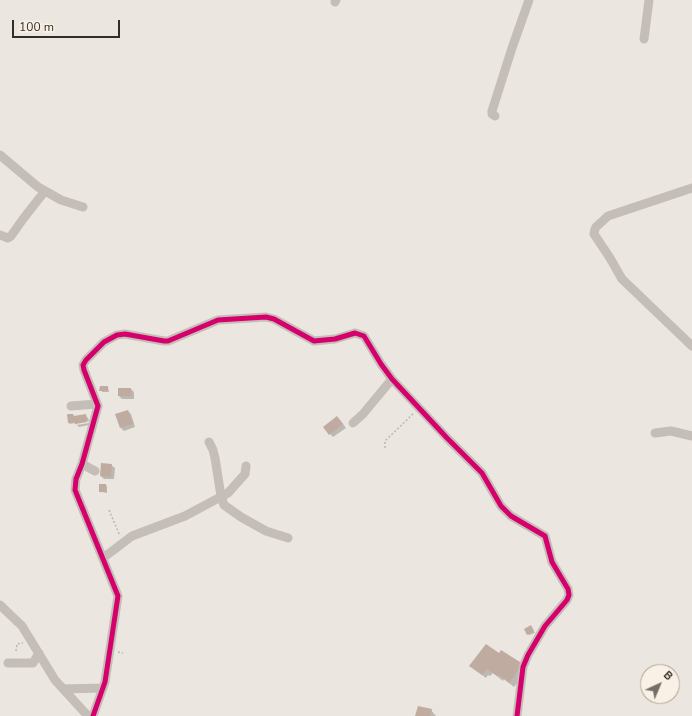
<!DOCTYPE html>
<html>
<head>
<meta charset="utf-8">
<style>
  body { margin:0 }
  #map { position:relative; width:692px; height:716px; overflow:hidden; background:#ebe6df; font-family:"Nunito Sans",sans-serif }
  canvas { display:block }
  .north { position:absolute; left:640px; top:664px; width:40px; height:40px; box-sizing:border-box; background:#f9f1e5; border:1px solid #aba299; border-radius:50%; rotate:44deg; font-size:11px; font-weight:700; line-height:16px; text-align:center; color:#352c26 }
  .north::after { content:''; display:block; margin:auto; width:14px; height:18px; background:#756d67; clip-path:polygon(50% 0,100% 100%,50% 72%,0 100%) }
  .scale { position:absolute; left:12px; top:20px; width:108px; height:18px; box-sizing:border-box; border:2px solid #352c26; border-top:0; padding-left:5px; font-size:12px; line-height:14px; white-space:nowrap; color:#352c26; -webkit-text-stroke:3px #f9f1e5; paint-order:stroke }
</style>
</head>
<body>
<div id="map">
<canvas width="692" height="716"></canvas>
<div class="north">B</div>
<div class="scale">100 m</div>
</div>
<script>
const g = document.querySelector('canvas').getContext('2d');
g.lineJoin = 'round';
function paint(path, color) {
  g.fillStyle = color;
  g.fill(path, 'evenodd');
}
function shape(rows) {
  const path = new Path2D();
  for (const r of rows) {
    path.moveTo(r[0], r[1]);
    for (let i = 2; i < r.length; i += 2) path.lineTo(r[i], r[i + 1]);
  }
  return path;
}
function trace(path, color, width, dash) {
  g.strokeStyle = color;
  g.lineWidth = width;
  g.lineCap = dash ? 'butt' : 'round';
  g.setLineDash(dash || []);
  g.stroke(path);
}
paint(shape([
  [101,387,108,387,109,392,102,392],
  [131,389,134,392,134,399,122,399,119,396],
  [128,411,131,414,135,427,124,431,121,428],
  [73,415,75,417,85,415,88,418,89,421,77,423,77,425,89,423,89,425,79,427,75,423,70,424,68,422],
  [340,420,346,428,333,437,324,427],
  [111,465,115,468,114,479,104,479,101,476],
  [106,485,107,486,107,493,102,492,100,491],
  [532,628,535,633,529,635,527,634],
  [499,655,522,665,527,670,514,687,504,679,503,681,493,673,490,676,488,675,486,678,474,669],
  [431,710,436,716,416,716]
]), '#0003');
paint(shape([
  [100,386,108,386,108,391,99,391],
  [118,388,131,388,131,396,118,396],
  [128,410,133,424,120,428,115,414],
  [67,414,73,414,74,416,86,414,87,422,75,424,74,422,68,423],
  [337,416,343,424,329,435,323,427],
  [101,463,112,464,111,477,100,476],
  [99,484,106,484,106,492,99,492],
  [531,625,534,631,527,635,524,629],
  [486,644,499,653,501,650,523,664,509,683,499,675,497,676,487,669,482,675,469,666],
  [418,706,432,709,430,716,415,716]
]), '#bfaba0');
trace(shape([
  [385,448,385,441,414,413],
  [109,510,120,536],
  [16,651,17,644,23,643],
  [118,652,123,653]
]), '#beb7b0', 1.5, [2, 2]);
trace(shape([
  [335,2,336,0],
  [644,39,649,0],
  [495,116,492,114,492,111,512,48,529,0],
  [0,155,38,187,61,200,83,207],
  [692,188,608,216,596,227,595,229,594,234,610,258,622,279,692,346],
  [0,235,8,238,11,236,23,219,45,191],
  [71,406,97,404],
  [353,423,363,414,392,379],
  [655,433,671,431,692,436],
  [209,442,213,450,215,458,221,496,224,505,241,517,266,531,288,538],
  [82,464,95,471],
  [103,558,132,536,185,516,228,493,245,474,246,466],
  [0,605,22,626,55,680,88,716],
  [8,663,33,663,39,653],
  [63,689,103,688],
  [93,716,105,682,118,596,75,490,76,479,82,464,98,406,84,370,83,365,86,360,104,342,117,335,125,334,164,341,168,341,218,320,266,317,274,319,314,341,335,339,355,333,364,336,381,364,392,379,447,438,482,473,501,506,511,516,545,536,552,562,568,589,569,595,567,600,545,626,528,655,523,667,517,716]
]), '#c5beb8', 9);
trace(shape([
  [93,716,105,682,118,596,75,490,76,479,82,464,98,406,84,370,83,365,86,360,104,342,117,335,125,334,164,341,168,341,218,320,266,317,274,319,314,341,335,339,355,333,364,336,381,364,392,379,447,438,482,473,501,506,511,516,545,536,552,562,568,589,569,595,567,600,545,626,528,655,523,667,517,716]
]), '#d6006c', 5);
</script>
</body>
</html>
